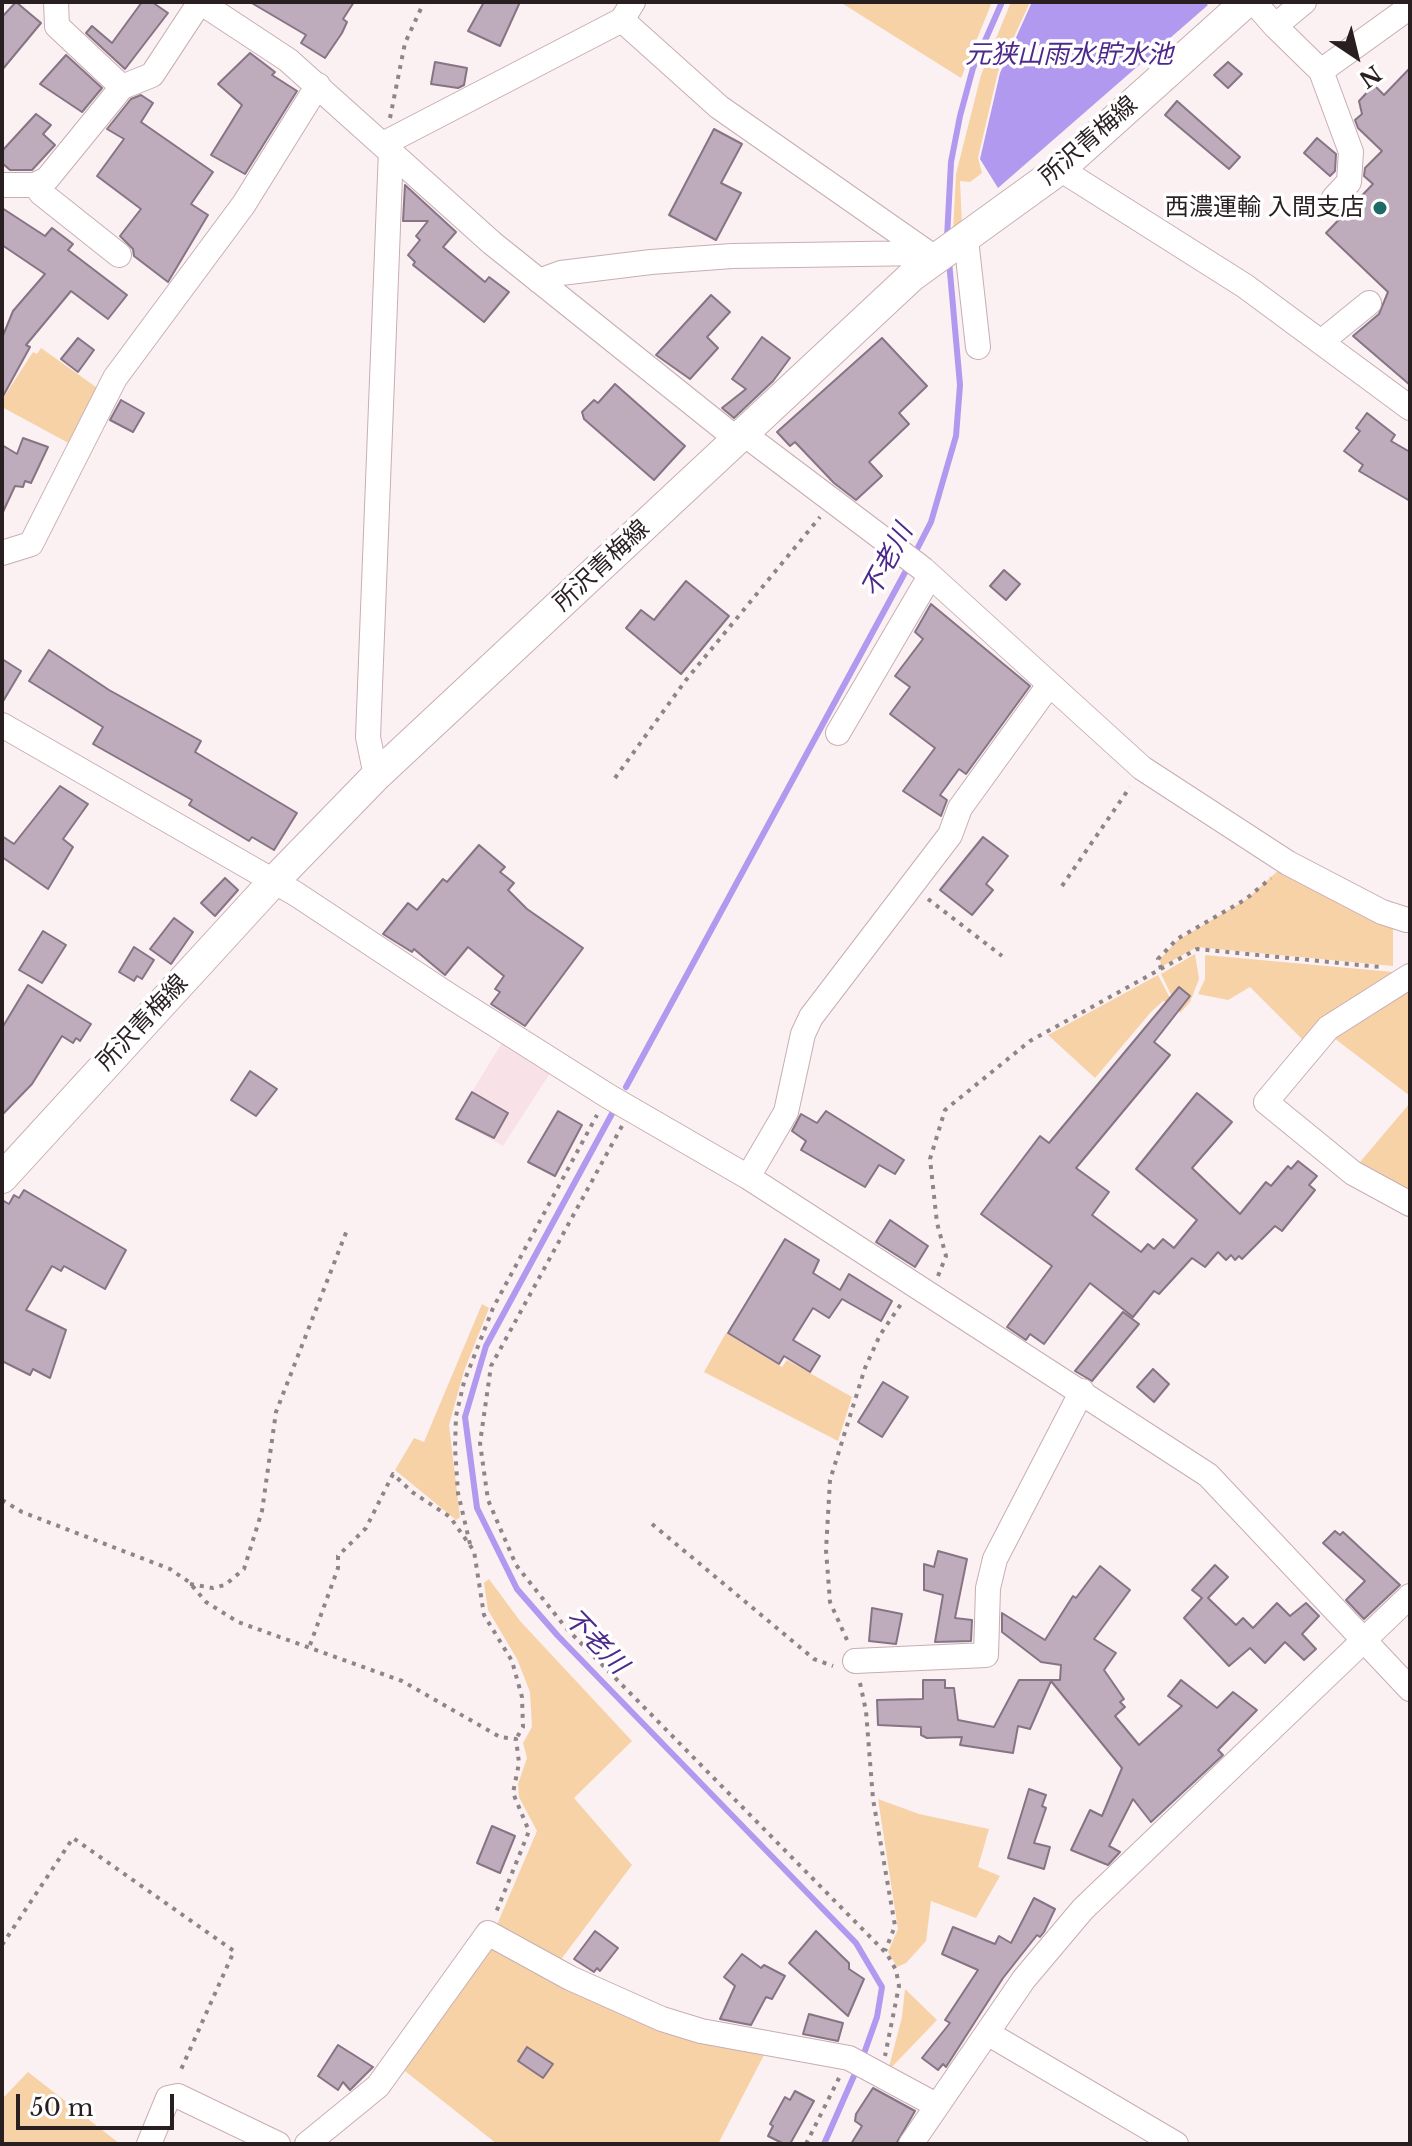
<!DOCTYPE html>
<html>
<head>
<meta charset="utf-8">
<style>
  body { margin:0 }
  #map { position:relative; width:1412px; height:2146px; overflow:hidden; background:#fbf0f2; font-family:"Libre Baskerville",serif }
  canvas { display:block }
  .frame { position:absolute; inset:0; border:4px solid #291f21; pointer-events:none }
  .north { position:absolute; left:1316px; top:16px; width:80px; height:80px; -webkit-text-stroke:6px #fff; paint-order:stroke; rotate:145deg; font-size:22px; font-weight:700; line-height:32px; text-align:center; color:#291f21 }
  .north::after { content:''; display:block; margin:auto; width:28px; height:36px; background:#291f21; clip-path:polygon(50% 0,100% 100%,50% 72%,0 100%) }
  .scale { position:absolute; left:16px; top:2094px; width:158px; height:36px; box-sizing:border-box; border:4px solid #291f21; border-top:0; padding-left:10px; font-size:24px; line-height:28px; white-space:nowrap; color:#291f21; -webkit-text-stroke:6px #fff; paint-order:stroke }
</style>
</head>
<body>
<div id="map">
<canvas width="1412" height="2146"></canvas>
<div class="frame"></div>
<div class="north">N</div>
<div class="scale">50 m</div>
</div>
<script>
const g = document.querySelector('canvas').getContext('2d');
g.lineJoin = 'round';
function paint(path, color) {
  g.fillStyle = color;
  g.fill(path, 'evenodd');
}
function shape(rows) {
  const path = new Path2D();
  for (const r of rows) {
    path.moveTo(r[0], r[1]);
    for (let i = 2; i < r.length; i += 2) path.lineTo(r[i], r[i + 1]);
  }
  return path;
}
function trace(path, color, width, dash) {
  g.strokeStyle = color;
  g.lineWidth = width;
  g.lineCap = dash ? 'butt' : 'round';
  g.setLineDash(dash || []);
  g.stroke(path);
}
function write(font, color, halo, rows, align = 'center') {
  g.font = font + ' "Libre Baskerville","Noto Sans JP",serif';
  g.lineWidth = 7;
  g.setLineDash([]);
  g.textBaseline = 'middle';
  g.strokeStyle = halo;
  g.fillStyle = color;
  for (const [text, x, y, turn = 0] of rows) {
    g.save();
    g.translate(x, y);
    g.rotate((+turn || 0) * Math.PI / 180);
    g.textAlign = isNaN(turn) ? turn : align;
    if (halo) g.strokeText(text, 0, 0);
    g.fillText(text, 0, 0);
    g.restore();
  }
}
paint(shape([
  [502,1043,550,1073,503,1146,455,1119]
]), '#f8e2e7');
paint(shape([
  [840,2,992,2,961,78],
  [1011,2,1030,2,998,72,978,158,982,173,970,182,960,181,962,225,953,232,956,174,981,75],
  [41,348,103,392,74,446,2,407,2,400,33,352,37,354],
  [1282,867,1393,928,1393,966,1197,947,1161,967,1160,959,1178,940,1247,899],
  [1195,954,1199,979,1190,1002,1180,1013,1161,974],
  [1205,955,1393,972,1393,975,1304,1041,1250,987,1228,1000,1198,994,1205,979],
  [1158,975,1173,1004,1163,1001,1151,1012,1095,1078,1048,1035],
  [1410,986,1410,1096,1334,1038],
  [1410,1103,1410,1198,1355,1168],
  [482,1304,489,1308,464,1371,449,1425,460,1517,456,1520,395,1470,414,1438,424,1442],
  [726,1333,782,1367,787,1360,852,1397,838,1441,704,1372],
  [489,1579,520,1621,632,1741,574,1798,632,1865,556,1966,496,1927,537,1831,519,1797,518,1784,527,1758,523,1743,532,1727,530,1692,517,1659,488,1610,484,1583],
  [878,1799,919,1814,989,1829,978,1867,1000,1876,976,1918,931,1901,926,1941,906,1963,897,1967,888,1952,898,1929],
  [495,1947,596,2003,601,2001,765,2053,718,2144,497,2144,405,2071,407,2062,484,1953],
  [905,1989,937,2020,888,2071,902,2017],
  [28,2072,120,2144,2,2144,2,2099]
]), '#f7d2a7');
paint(shape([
  [1032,2,1204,2,1208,5,998,188,980,159,1000,73]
]), '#b099ef');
trace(shape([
  [947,238,951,162,960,116,973,68,1002,2],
  [913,557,931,522,956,436,960,385,949,261],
  [626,1087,908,567],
  [614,1110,486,1346,465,1417,477,1508,517,1589,558,1636,856,1943,882,1987,877,2017,862,2059],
  [824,2144,857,2069]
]), '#b099ef', 6);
const building = shape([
  [16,2,41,23,2,70,2,17,16,2],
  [142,2,152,2,168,13,125,69,86,33,92,26,112,43,142,2],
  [250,2,354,2,343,19,347,22,342,33,325,58,301,43,306,35,250,2],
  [484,2,520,2,500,46,468,31,484,2],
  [250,53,275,72,272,75,297,91,245,174,211,155,242,105,218,84,250,53],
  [66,55,102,88,82,112,40,84,66,55],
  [435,62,467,68,464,85,458,88,431,84,435,62],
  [1228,62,1242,74,1228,88,1214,75,1228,62],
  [1410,68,1410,385,1353,336,1379,314,1388,292,1326,233,1373,184,1364,176,1365,168,1382,151,1358,128,1355,120,1362,114,1359,101,1374,85,1384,95,1410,68],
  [141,95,153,103,141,122,213,172,191,204,208,215,168,282,134,256,133,249,120,236,141,209,97,176,124,139,107,129,131,99,141,95],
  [1177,101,1240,157,1229,169,1165,115,1177,101],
  [36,114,51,125,43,134,55,145,32,170,10,170,2,163,2,151,36,114],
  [714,129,742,144,721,183,741,193,716,240,669,215,714,129],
  [1317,138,1336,154,1335,171,1330,176,1304,153,1317,138],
  [405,185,456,232,443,247,485,282,489,277,509,292,484,322,413,265,415,262,408,255,420,240,416,236,428,221,403,221,405,185],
  [2,208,45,236,52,228,73,244,68,250,127,295,108,319,71,291,26,345,30,347,2,398,2,338,13,311,45,274,2,245,2,208],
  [711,295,730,312,707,337,718,348,690,379,656,355,711,295],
  [762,337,790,358,773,381,734,418,722,408,746,389,732,379,762,337],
  [78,338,94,350,78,372,61,359,78,338],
  [882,338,927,386,899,413,909,424,869,462,882,476,856,500,834,483,795,442,790,446,777,432,882,338],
  [615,384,685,446,654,480,584,419,582,412,594,400,598,403,615,384],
  [121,400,144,413,133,432,110,420,121,400],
  [1367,413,1395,435,1391,441,1410,452,1410,501,1359,471,1363,465,1344,451,1360,431,1356,428,1367,413],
  [23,438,48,447,31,483,25,481,23,487,15,486,2,514,2,445,17,454,23,438],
  [1004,570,1020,584,1006,600,990,586,1004,570],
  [686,581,729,616,681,674,626,628,641,610,654,620,686,581],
  [931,604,1030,686,966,774,959,769,940,795,947,800,941,816,903,791,935,748,890,714,910,687,895,676,923,639,915,632,931,604],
  [49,650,109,690,201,741,195,752,297,813,274,850,252,837,249,841,189,805,192,800,93,744,103,727,29,681,49,650],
  [2,659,21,671,2,703,2,659],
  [60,786,88,804,63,839,73,847,48,889,2,857,2,836,14,844,60,786],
  [983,837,1008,856,986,884,993,890,972,915,940,890,983,837],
  [479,845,505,867,500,872,514,883,508,890,527,909,583,948,525,1026,491,1004,500,992,495,989,504,976,468,947,445,975,414,949,412,952,383,934,408,903,417,910,443,879,447,882,479,845],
  [225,878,238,890,215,916,201,903,225,878],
  [174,918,193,932,171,964,150,949,174,918],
  [43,931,66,945,42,983,19,970,43,931],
  [134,947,154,960,142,979,137,976,134,981,119,972,134,947],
  [28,985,91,1024,80,1041,76,1038,73,1043,62,1036,32,1084,2,1115,2,1028,28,985],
  [1179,987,1190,996,1154,1042,1170,1055,1076,1168,1109,1192,1092,1215,1141,1252,1148,1244,1154,1249,1163,1239,1174,1248,1197,1220,1136,1169,1197,1093,1232,1122,1192,1168,1240,1214,1266,1182,1271,1186,1288,1166,1291,1169,1298,1161,1317,1176,1309,1185,1315,1190,1282,1231,1275,1226,1242,1259,1239,1256,1235,1260,1231,1255,1226,1260,1218,1252,1205,1267,1192,1258,1159,1294,1154,1291,1133,1317,1090,1283,1044,1344,1030,1334,1026,1340,1007,1327,1052,1266,981,1214,1040,1136,1049,1143,1179,987],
  [250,1071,277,1089,256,1116,231,1100,250,1071],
  [472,1092,508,1113,494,1138,456,1119,472,1092],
  [558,1111,582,1125,555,1176,528,1162,558,1111],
  [826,1111,904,1160,895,1174,879,1165,865,1187,801,1150,806,1141,792,1131,801,1114,817,1123,826,1111],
  [24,1190,126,1250,105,1289,64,1266,61,1271,52,1266,26,1310,66,1330,50,1378,33,1369,30,1375,2,1361,2,1200,9,1204,14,1195,19,1198,24,1190],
  [890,1220,928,1246,915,1267,876,1242,890,1220],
  [785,1239,819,1260,813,1273,840,1290,849,1274,892,1301,881,1321,842,1299,829,1318,813,1308,793,1340,820,1356,810,1372,784,1356,779,1364,728,1333,785,1239],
  [1123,1312,1139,1324,1092,1381,1075,1371,1123,1312],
  [1153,1369,1169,1384,1154,1402,1137,1387,1153,1369],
  [883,1382,908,1397,882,1437,858,1422,883,1382],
  [1335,1531,1340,1535,1343,1532,1400,1585,1364,1619,1346,1600,1365,1581,1323,1543,1335,1531],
  [938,1551,967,1559,955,1618,972,1620,971,1641,935,1642,943,1595,924,1590,924,1564,934,1567,938,1551],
  [1215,1565,1228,1577,1208,1598,1236,1625,1243,1618,1253,1628,1277,1603,1290,1616,1306,1603,1319,1616,1302,1634,1316,1649,1304,1660,1285,1642,1265,1663,1250,1648,1229,1666,1184,1618,1202,1598,1192,1590,1215,1565],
  [1100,1566,1130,1590,1094,1639,1116,1653,1104,1670,1124,1699,1120,1702,1125,1707,1115,1716,1139,1745,1182,1706,1168,1696,1181,1680,1217,1708,1233,1692,1257,1710,1218,1750,1223,1755,1151,1822,1133,1799,1109,1846,1120,1852,1108,1865,1071,1850,1090,1810,1102,1816,1122,1768,1051,1681,1030,1729,1018,1726,1013,1753,960,1745,962,1737,927,1738,921,1735,921,1727,878,1725,877,1700,923,1699,923,1680,945,1680,945,1688,954,1688,958,1720,994,1727,1019,1680,1060,1680,1061,1665,1041,1662,1002,1632,1002,1613,1045,1640,1073,1596,1076,1598,1100,1566],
  [872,1608,902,1614,896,1644,869,1641,872,1608],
  [1029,1789,1046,1795,1042,1806,1046,1808,1034,1843,1050,1847,1044,1869,1008,1858,1029,1789],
  [492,1826,515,1836,500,1873,477,1863,492,1826],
  [1034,1898,1055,1909,1044,1932,1040,1937,1037,1935,1003,1978,946,2067,943,2064,938,2070,922,2058,950,2023,945,2020,978,1970,942,1954,953,1927,995,1944,999,1936,1011,1943,1034,1898],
  [595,1931,618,1948,600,1971,597,1968,594,1972,574,1959,595,1931],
  [816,1931,849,1963,849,1969,864,1979,848,2016,789,1963,816,1931],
  [742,1954,761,1968,764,1965,785,1976,772,1999,766,1997,751,2025,720,2019,735,1986,724,1977,742,1954],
  [809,2014,843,2023,838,2041,803,2034,809,2014],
  [338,2045,373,2067,350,2090,343,2082,338,2090,318,2076,338,2045],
  [527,2047,553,2064,543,2078,518,2061,527,2047],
  [873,2088,915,2111,896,2144,851,2144,862,2126,855,2121,856,2114,873,2088],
  [795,2091,814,2101,790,2144,784,2144,768,2136,773,2126,770,2124,785,2097,790,2100,795,2091]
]);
paint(building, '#beacbc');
trace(building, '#867484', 2);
const minor = shape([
  [56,2,57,26,122,87],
  [200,2,288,60,492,243,738,440],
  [1254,2,1275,26,1304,2],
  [622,20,719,107,935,258],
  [1275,26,1321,71,1351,152,1349,182,1334,198],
  [1321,71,1410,7],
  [383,144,622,20,633,2],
  [1060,169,1245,286,1410,408],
  [2,185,35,185,47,179,122,87,152,75,200,2],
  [35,185,41,193,119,255],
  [966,239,978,347],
  [539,281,561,273,651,262,732,256,924,253],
  [1321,342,1369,303],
  [744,434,923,569,1142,768,1288,863,1382,912,1407,920],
  [2,553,31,544,115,378,244,204,318,85],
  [2,725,296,894,450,996,608,1096,748,1177,1208,1475,1410,1689],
  [838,733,930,576],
  [376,776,368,737,391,150],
  [1410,976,1328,1028,1266,1102,1353,1173,1410,1204],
  [748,1177,786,1112,803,1034,811,1017,950,835,960,808,1049,685],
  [855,1661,986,1655,988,1588,995,1559,1082,1391],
  [989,2034,1176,2144],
  [149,2144,168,2098,178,2096,278,2144],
  [307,2144,378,2086,488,1933,570,1978,662,2019,701,2031,849,2058,936,2105],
  [911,2144,1024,1979,1083,1909,1410,1596]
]);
const major = shape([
  [2,1178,274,881,376,776,912,276,1060,169,1246,2]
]);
trace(minor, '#c8aeb3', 26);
trace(major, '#c8aeb3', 32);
trace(shape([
  [390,118,405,43,424,2],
  [615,778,686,680,820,517],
  [1062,886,1130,787],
  [928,899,1002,956],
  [1161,969,1158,959,1177,939,1246,899,1271,878],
  [622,1126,491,1366,480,1443,488,1500,516,1565,566,1628,887,1954,896,1970,899,1986,885,2056],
  [938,1276,946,1256,937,1223,930,1159,945,1110,1030,1041,1197,949,1380,967],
  [2,1500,22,1512,170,1569,189,1582,206,1602,238,1622,402,1681,500,1737,516,1739,519,1763,513,1793,529,1831,495,1915],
  [652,1524,814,1659,833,1666],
  [470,1544,458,1493,455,1448,456,1416,464,1382,493,1308,597,1115],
  [190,1584,213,1588,225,1585,244,1569,262,1511,276,1412,347,1230],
  [847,1640,830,1602,826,1550,830,1480,865,1368,880,1335,903,1301],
  [310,1645,338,1568,338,1556,366,1528,393,1474,412,1492,450,1517,474,1551,484,1615,512,1661,522,1697,523,1727,516,1739],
  [860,1683,866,1711,873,1799,895,1926,885,1951],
  [2,1945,73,1838,234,1951,179,2074],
  [806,2144,839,2078]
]), '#8f8486', 4, [4, 6]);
trace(minor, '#fff', 24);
trace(major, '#fff', 30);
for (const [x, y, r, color] of [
  [1380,208,8,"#1d6a68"]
]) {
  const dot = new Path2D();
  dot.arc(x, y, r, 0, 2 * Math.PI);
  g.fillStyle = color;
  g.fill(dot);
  trace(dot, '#fff', 3);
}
write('24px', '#291f21', '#fff', [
  ["所沢青梅線",1089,141,-41],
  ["所沢青梅線",602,566,-43],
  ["所沢青梅線",143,1023,-47]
]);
write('24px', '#291f21', '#fff', [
  ["西濃運輸 入間支店",1364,208]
], 'right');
write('italic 26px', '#4e298c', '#fff', [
  ["元狭山雨水貯水池",1069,56],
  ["不老川",888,561,-62],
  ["不老川",595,1642,46]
]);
</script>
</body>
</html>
